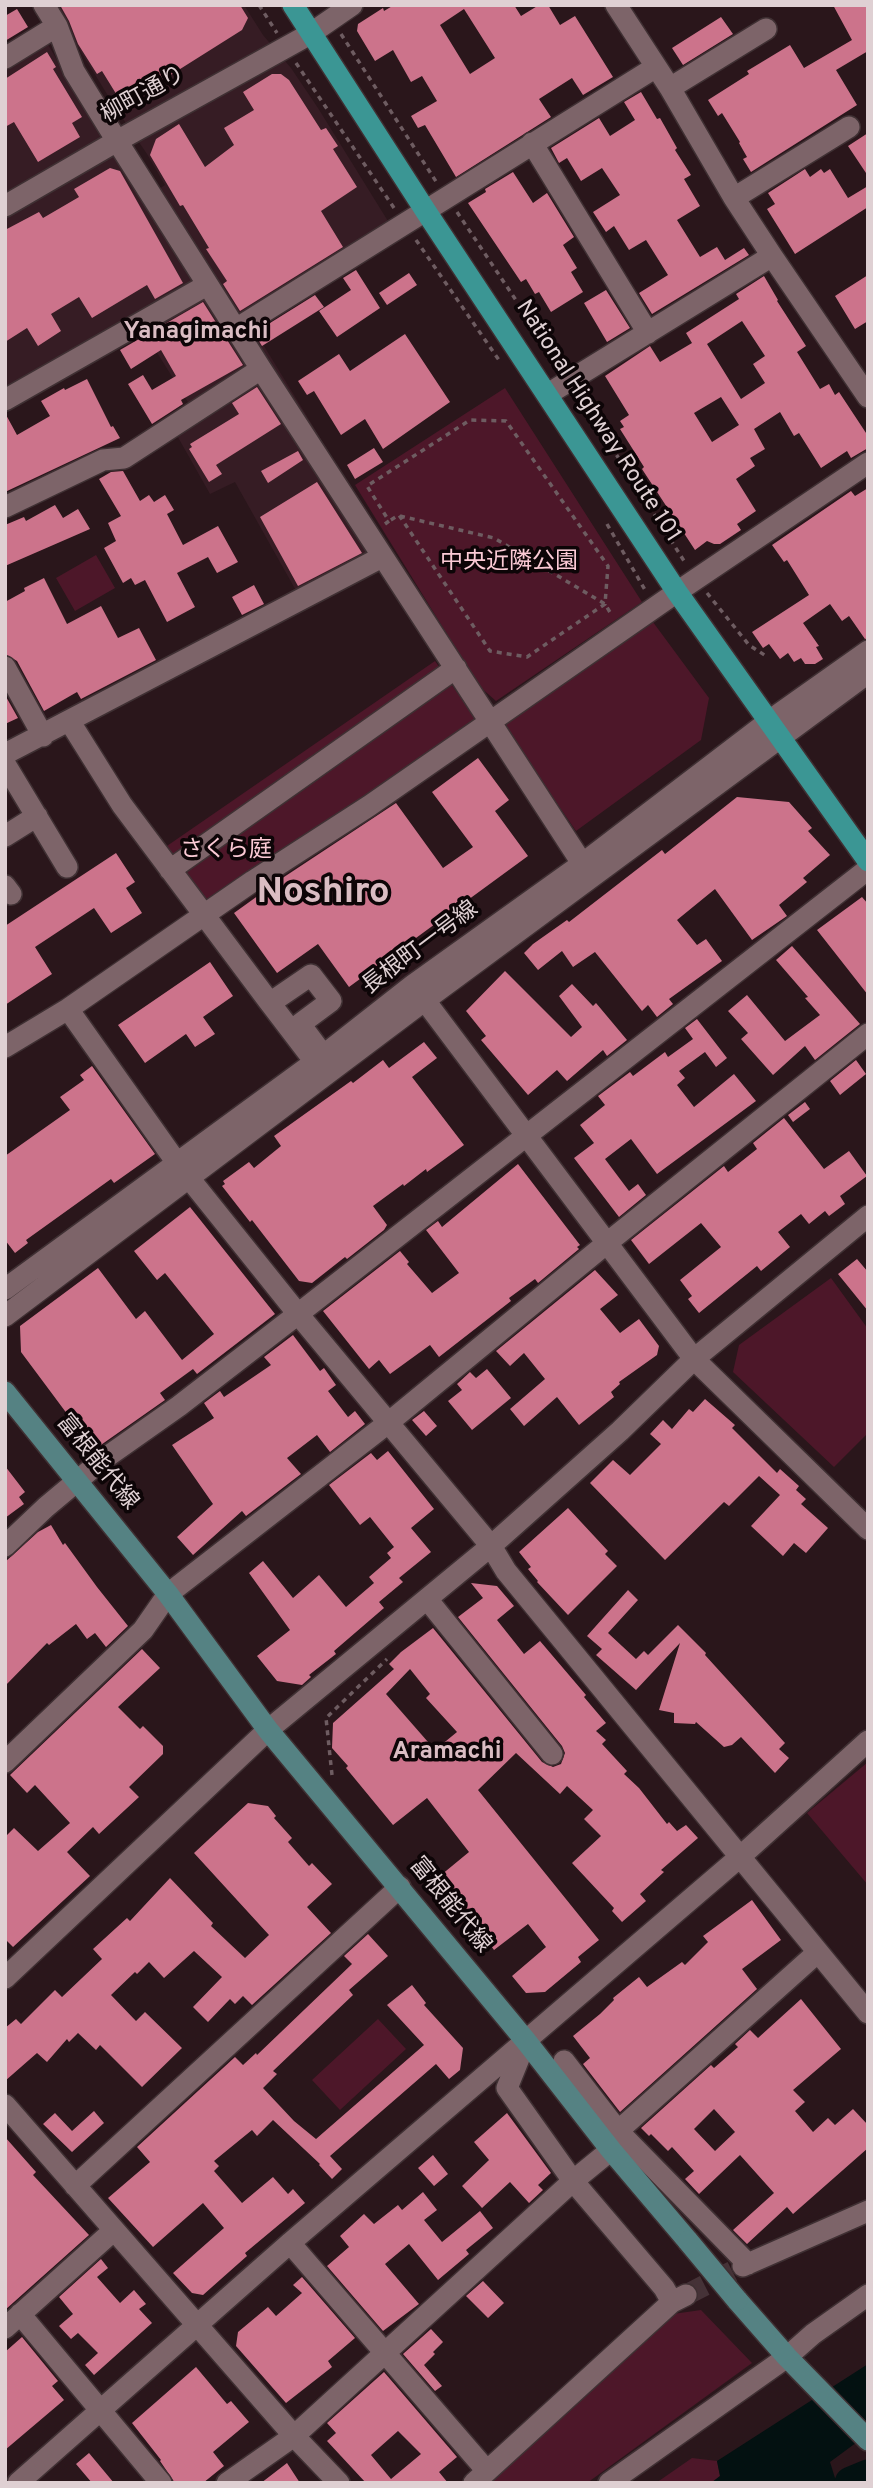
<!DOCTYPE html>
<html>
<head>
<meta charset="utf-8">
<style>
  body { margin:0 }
  #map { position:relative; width:873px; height:2488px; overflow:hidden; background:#2a161b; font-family:Overpass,sans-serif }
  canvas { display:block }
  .frame { position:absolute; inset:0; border:7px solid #dfd0d3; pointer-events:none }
</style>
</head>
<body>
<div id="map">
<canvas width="873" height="2488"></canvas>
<div class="frame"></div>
</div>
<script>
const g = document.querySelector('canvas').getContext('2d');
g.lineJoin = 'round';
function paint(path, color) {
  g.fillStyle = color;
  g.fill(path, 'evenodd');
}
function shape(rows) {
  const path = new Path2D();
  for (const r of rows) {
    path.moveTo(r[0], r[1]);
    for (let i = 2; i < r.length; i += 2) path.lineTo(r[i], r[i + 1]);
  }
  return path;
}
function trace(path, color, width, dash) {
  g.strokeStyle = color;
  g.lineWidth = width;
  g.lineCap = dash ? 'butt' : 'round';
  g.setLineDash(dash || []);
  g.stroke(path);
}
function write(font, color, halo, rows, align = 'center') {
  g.font = font + ' Overpass,"Noto Sans JP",sans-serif';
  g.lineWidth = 7;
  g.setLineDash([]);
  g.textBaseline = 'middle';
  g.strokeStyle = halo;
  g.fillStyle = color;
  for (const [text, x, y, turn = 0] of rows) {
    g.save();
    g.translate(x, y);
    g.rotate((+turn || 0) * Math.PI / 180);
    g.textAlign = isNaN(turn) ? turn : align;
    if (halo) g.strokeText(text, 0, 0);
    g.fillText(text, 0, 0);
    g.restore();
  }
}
paint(shape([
  [52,5,244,5,263,35,291,68,318,108,391,226,245,315,387,547,299,596,235,482,210,494,175,432,191,407,141,327,5,392,5,62,44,38,141,201,165,185,147,154,115,107]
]), '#361c24');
paint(shape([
  [505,388,642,602,496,701,479,686,355,485],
  [96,555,115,588,75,611,56,578],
  [650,618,709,698,701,740,576,831,505,728,507,719],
  [435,661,478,722,207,910,164,848],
  [831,1278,868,1329,868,1433,834,1467,733,1372,739,1345],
  [868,1762,868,1885,807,1813],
  [378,2019,406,2049,340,2110,312,2080],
  [701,2310,752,2363,587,2483,483,2483,673,2314],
  [692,2458,717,2461,720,2476,711,2483,656,2483]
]), '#4d1729');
paint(shape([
  [868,2364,868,2434,830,2462,835,2478,842,2483,711,2483,720,2476,717,2461]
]), '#031111');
trace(shape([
  [851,2483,868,2476]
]), '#031111', 33);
paint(shape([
  [60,5,240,5,248,18,242,30,123,105,102,71,97,74,78,44,69,21],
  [394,5,514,5,521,16,539,5,548,5,560,25,575,16,613,77,583,95,572,78,539,99,551,117,456,177,425,125,418,128,411,116,437,101,422,76,411,82,393,50,375,61,357,31,358,24,383,8,384,11],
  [464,9,495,58,470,74,440,25],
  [833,5,868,5,868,51,836,70,857,105,751,172,743,159,747,157,739,143,740,142,722,113,718,116,708,100,749,74,747,71,790,45,804,68,852,40],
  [17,9,28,27,5,41,5,16],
  [721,17,733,34,683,65,672,48],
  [47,52,56,67,53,69,82,117,72,123,80,137,38,162,14,122,5,127,5,79],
  [272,74,281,74,289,80,321,130,326,128,338,146,333,149,357,187,321,211,343,247,240,311,223,284,227,281,206,249,209,248,183,205,180,206,150,155,156,139,179,124,205,167,234,145,224,128,254,110,243,92],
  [641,92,657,119,660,118,677,148,675,150,691,175,684,179,700,206,677,220,700,257,717,247,725,260,744,248,749,255,652,314,639,293,668,275,646,240,629,250,614,226,606,232,593,212,620,195,602,168,581,181,567,158,559,163,551,148,599,118,610,136,635,120,624,102],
  [868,133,868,176,848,146],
  [110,168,120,171,183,283,155,299,147,285,92,318,79,297,51,314,61,331,38,346,27,328,5,342,5,230,39,212,43,218,79,197,74,189],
  [805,169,810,177,821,169,824,173,830,169,848,198,868,186,868,207,795,254,767,209,775,204,768,193],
  [513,172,533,203,547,193,574,237,563,245,577,268,571,272,583,292,551,312,539,292,535,294,526,279,521,282,468,203,486,192,485,189],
  [356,270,380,308,337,337,319,311,351,290,343,278],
  [409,273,417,285,387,305,379,293],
  [868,275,868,321,855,329,835,296],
  [764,276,778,300,777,301,806,346,797,352,820,389,829,384,835,395,839,392,868,436,868,448,851,458,847,451,821,468,799,433,794,436,780,412,754,429,765,449,750,458,755,466,736,479,756,511,737,524,741,530,720,544,714,544,707,541,695,550,642,469,644,467,620,429,624,427,620,421,629,415,605,376,650,346,660,362,692,343,686,333,739,299,736,294],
  [742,321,765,356,753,364,765,383,741,399,707,344],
  [721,397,739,425,712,442,694,413],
  [606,290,630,328,607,342,584,303],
  [315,295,324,307,262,346,254,333],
  [203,302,243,365,181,400,183,404,152,424,128,384,143,375,152,390,176,376,161,350,131,369,120,350],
  [405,334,450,402,383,449,365,419,341,435,314,391,307,395,298,381,339,354,350,371],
  [87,379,111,427,113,426,120,438,5,492,5,413,17,435,50,416,41,401,64,388,65,390],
  [257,387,281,424,216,465,222,474,209,482,189,449,192,447,190,444,239,414,232,403],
  [374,448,383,462,355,479,347,465],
  [298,451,303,460,268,483,261,471],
  [123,471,140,501,149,495,154,502,165,495,174,510,167,514,183,545,218,526,238,562,217,573,208,557,177,573,195,607,167,622,145,580,135,585,131,578,123,583,104,548,116,541,108,523,121,516,99,479,111,472],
  [317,482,362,553,298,586,260,517],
  [868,488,868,638,865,639,849,616,842,621,830,604,803,623,819,646,816,647,823,659,815,664,805,664,801,658,794,662,788,653,780,659,769,644,763,648,752,632,809,595,787,560,784,562,772,545,851,491,855,496],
  [55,505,63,518,78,509,90,529,5,566,5,525,24,517,26,521],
  [44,578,67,624,101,606,118,638,139,628,156,660,81,699,77,692,44,711,17,661,5,654,5,602,25,591,24,588],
  [254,585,264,604,242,615,232,597],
  [5,695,18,718,5,724],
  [478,758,509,800,495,811,528,856,349,987,318,944,277,973,234,913,284,877,396,803,443,868,473,847,432,792],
  [737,797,789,802,812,828,808,831,830,855,803,878,807,882,779,905,787,916,752,940,715,889,677,920,697,945,706,939,722,961,669,999,673,1004,657,1017,648,1005,642,1011,595,952,573,967,562,951,538,970,524,953,533,944,567,920,569,922,662,850,665,854],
  [116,853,135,882,126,888,142,913,111,933,94,908,35,947,52,974,5,1005,5,926],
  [862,897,868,904,868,995,817,930],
  [792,946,860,1024,815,1060,805,1046,773,1075,741,1039,748,1033,728,1011,747,995,785,1041,820,1015,805,998,808,997,776,960],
  [210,962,233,996,203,1017,215,1034,195,1047,186,1034,145,1063,118,1025],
  [505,971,571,1037,582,1027,559,996,572,984,593,1006,596,1003,627,1040,607,1056,603,1050,567,1081,557,1070,528,1095,481,1040,486,1036,466,1011],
  [697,1019,727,1058,716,1067,705,1052,679,1071,685,1078,677,1085,694,1107,734,1074,756,1101,657,1174,631,1139,605,1159,629,1191,638,1184,646,1195,619,1217,574,1158,594,1143,580,1125,605,1105,598,1096,630,1072,633,1076,665,1052,668,1057,693,1039,685,1028],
  [424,1042,437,1058,412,1077,464,1145,427,1172,426,1169,404,1186,403,1184,373,1206,387,1225,384,1230,347,1259,345,1257,312,1283,299,1281,252,1220,250,1222,222,1186,225,1184,223,1181,249,1162,254,1168,281,1146,274,1136,351,1081,353,1083,383,1060,389,1068],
  [856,1060,866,1074,840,1095,830,1081],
  [92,1066,155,1154,114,1183,111,1179,26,1240,28,1243,15,1253,5,1240,5,1156,70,1110,60,1097,84,1080,80,1075],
  [805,1102,810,1109,793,1122,788,1115],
  [784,1118,824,1169,849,1151,867,1176,840,1196,845,1204,829,1216,825,1211,809,1224,801,1214,778,1232,790,1247,761,1271,757,1266,699,1313,688,1299,692,1296,680,1280,721,1247,701,1223,649,1264,631,1240,724,1166,728,1172,757,1149,753,1143],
  [518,1164,580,1245,577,1247,579,1249,538,1283,535,1279,509,1298,511,1301,439,1357,430,1345,390,1374,379,1360,369,1369,323,1311,400,1251,409,1262,407,1264,432,1293,459,1273,426,1230,438,1221,442,1227],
  [190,1207,275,1314,197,1374,193,1369,160,1393,165,1400,98,1447,91,1446,21,1352,20,1326,98,1268,136,1319,145,1311,182,1360,214,1334,165,1273,157,1280,134,1251],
  [857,1259,868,1272,868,1311,838,1274],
  [595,1270,618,1295,600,1309,620,1333,639,1319,659,1346,657,1355,619,1382,620,1384,611,1392,614,1397,579,1425,557,1397,524,1426,510,1409,545,1379,524,1353,510,1366,496,1351],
  [293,1335,320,1371,324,1368,336,1385,328,1391,348,1417,355,1411,365,1424,330,1452,317,1435,287,1458,301,1474,246,1516,242,1511,193,1555,177,1537,213,1504,172,1445,214,1418,204,1403,220,1391,224,1397,271,1365,264,1357],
  [487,1369,511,1398,472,1430,448,1401,462,1390,457,1384,470,1372,476,1378],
  [705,1399,735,1425,732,1428,777,1473,780,1469,799,1486,796,1490,806,1499,801,1504,828,1528,806,1553,794,1543,783,1556,751,1526,780,1495,759,1476,729,1506,724,1502,665,1560,590,1483,613,1460,630,1475,661,1444,650,1434,663,1420,672,1429,689,1409,693,1412],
  [424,1411,437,1426,426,1436,412,1420],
  [388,1451,434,1509,411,1528,431,1552,399,1578,403,1582,379,1602,384,1608,334,1651,336,1654,309,1675,311,1677,302,1685,277,1681,257,1656,290,1630,249,1573,263,1561,293,1598,319,1575,346,1607,374,1583,369,1577,391,1558,387,1553,394,1547,370,1517,360,1525,329,1485,371,1453,377,1460],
  [5,1466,25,1492,19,1497,24,1504,5,1518],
  [568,1508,608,1551,605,1554,617,1566,568,1615,537,1582,538,1581,528,1569,531,1567,519,1552],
  [51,1525,63,1545,65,1543,97,1587,128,1626,106,1647,95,1633,87,1639,76,1624,49,1645,47,1643,5,1686,5,1562,38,1532],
  [471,1583,497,1586,514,1606,497,1620,524,1654,540,1641,586,1695,584,1697,606,1723,596,1731,606,1740,602,1744,627,1771,624,1774,639,1788,667,1824,669,1822,677,1831,686,1825,698,1838,661,1870,664,1872,640,1894,646,1901,622,1922,612,1911,614,1908,572,1863,601,1836,584,1819,593,1810,567,1786,560,1794,516,1753,478,1790,599,1940,578,1957,581,1962,545,1992,526,1993,512,1976,546,1947,528,1924,494,1950,483,1935,480,1936,470,1925,435,1880,469,1852,427,1798,393,1825,346,1768,348,1766,332,1748,333,1723,394,1669,389,1664,401,1652,433,1628,542,1762,553,1767,561,1764,565,1753,562,1746,458,1617,483,1598],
  [410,1669,430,1694,426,1698,457,1732,435,1750,386,1694],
  [628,1590,638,1600,608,1633,636,1659,644,1651,648,1655,678,1625,706,1653,705,1655,785,1743,779,1749,789,1758,775,1773,741,1737,732,1745,724,1747,696,1722,695,1724,674,1723,674,1713,659,1710,680,1643,636,1690,596,1655,602,1649,587,1636],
  [142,1649,160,1668,118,1707,140,1729,143,1726,163,1746,163,1754,129,1787,139,1797,99,1834,93,1827,67,1852,90,1876,13,1947,5,1939,5,1837,14,1828,38,1851,70,1823,35,1785,27,1793,10,1775],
  [248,1803,268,1806,276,1816,274,1818,292,1838,288,1842,309,1866,312,1863,332,1884,307,1907,331,1933,252,2005,243,1996,235,2004,230,1999,208,2022,193,2007,222,1977,194,1951,164,1978,149,1962,137,1974,135,1972,111,1995,136,2021,145,2012,182,2048,142,2087,100,2045,96,2050,78,2033,69,2042,67,2039,47,2062,37,2053,5,2081,5,2028,16,2019,21,2024,55,1990,62,1997,102,1959,93,1949,127,1918,130,1921,170,1878,213,1923,211,1926,245,1958,269,1935,194,1853],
  [752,1900,781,1940,742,1969,757,1989,620,2112,583,2064,590,2058,573,2036,600,2014,614,2000,613,1998,639,1977,647,1987,682,1962,685,1965,708,1942,703,1936],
  [368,1934,388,1956,349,1990,353,1995,273,2071,277,2074,263,2088,294,2121,316,2139,424,2045,387,2005,412,1985,426,2003,424,2005,463,2048,460,2070,449,2079,436,2064,330,2156,342,2169,332,2179,319,2165,320,2164,273,2120,257,2136,252,2130,214,2161,219,2166,214,2171,242,2203,273,2177,288,2194,293,2189,305,2203,245,2253,247,2256,203,2295,192,2293,173,2273,224,2228,203,2203,153,2247,108,2198,150,2162,137,2147,235,2057,243,2065,256,2053,257,2055,352,1964,344,1956],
  [801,1999,841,2049,793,2090,805,2102,795,2111,813,2132,828,2118,835,2125,853,2109,868,2125,868,2148,793,2214,787,2207,747,2244,733,2230,774,2193,740,2155,699,2194,685,2179,694,2171,672,2147,668,2151,651,2134,649,2136,641,2128,711,2065,714,2068,738,2047,735,2044,750,2030,758,2038],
  [714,2109,735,2132,715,2151,694,2129],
  [94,2111,104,2123,72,2152,43,2124,55,2113,72,2131],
  [507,2113,551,2173,538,2185,543,2190,529,2203,510,2182,482,2208,462,2186,489,2160,474,2142],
  [5,2137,36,2172,33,2175,89,2235,5,2310],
  [433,2155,448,2174,434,2186,418,2168],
  [423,2192,437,2210,424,2220,442,2242,480,2211,493,2228,466,2250,469,2254,438,2280,409,2244,385,2264,419,2304,383,2331,327,2266,349,2247,340,2236,364,2214,374,2224,398,2205,402,2210],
  [101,2259,108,2268,97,2277,120,2303,134,2290,146,2304,139,2309,152,2323,94,2375,85,2365,98,2353,78,2333,71,2339,59,2326,73,2314,59,2297],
  [302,2277,355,2338,328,2361,332,2367,286,2403,236,2346,238,2332,268,2307,276,2316,302,2293,293,2285],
  [483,2281,504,2303,488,2318,466,2296],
  [431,2329,443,2342,433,2352,435,2354,424,2365,442,2386,435,2391,403,2354],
  [22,2337,58,2381,52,2386,64,2400,5,2450,5,2352],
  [196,2367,227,2404,231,2401,249,2422,213,2452,224,2466,203,2483,175,2483,160,2461,161,2460,132,2423],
  [384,2372,457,2457,439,2472,448,2483,366,2483,327,2441,336,2433,327,2423],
  [398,2431,421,2454,391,2479,371,2455],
  [89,2453,114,2483,92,2483,76,2464],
  [287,2463,300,2483,261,2483]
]), '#cc738b');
trace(shape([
  [686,2295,743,2266]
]), '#453237', 21, [21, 10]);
const minor = shape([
  [44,5,57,26,74,71,117,141,261,369,589,874],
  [616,5,670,88,734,198,772,256,868,397],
  [5,58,57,26],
  [670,88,766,29],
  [532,143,648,333],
  [734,198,849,127],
  [5,206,117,141,310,34,352,5],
  [236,329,656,67],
  [548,394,772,256],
  [5,400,207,285],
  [5,507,103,460,124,458,261,369],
  [5,667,43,736],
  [70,722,122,805,270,1003],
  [5,754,382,557],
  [5,764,67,867],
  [5,836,37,816],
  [170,870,456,668],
  [5,886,11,894],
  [417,990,694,1359,868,1529],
  [68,1009,177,1163,298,1314,491,1546,506,1571,868,2013],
  [5,1047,68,1009,253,881,369,806,677,592,868,463],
  [315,1062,270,1003,311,975,331,1001,300,1024,323,1055],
  [5,1289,315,1062,413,985,582,864,769,721,868,651],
  [5,1316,425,1000,868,673],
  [5,1546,46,1507,101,1461,179,1406,298,1314,868,869],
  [427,1599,552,1754],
  [5,1762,143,1630,168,1594,388,1423,607,1243,868,1034],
  [5,1978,268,1730,491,1546,620,1431,694,1359,868,1216],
  [524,2046,507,2088,573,2181,664,2288,672,2302],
  [564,2061,618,2131],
  [5,2105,294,2436,339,2483],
  [75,2186,400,1887],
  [290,2243,487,2471],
  [748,2264,618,2131,818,1952],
  [743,2266,868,2211],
  [20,2314,161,2483],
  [5,2328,113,2231],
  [18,2483,290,2243,741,1856,868,1741],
  [227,2483,294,2436,573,2181,611,2150],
  [474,2483,672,2302,686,2295],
  [609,2483,787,2357,813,2334,868,2295]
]);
const major = shape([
  [5,1392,168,1594,268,1730,526,2041,611,2150,688,2241],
  [737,2300,787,2357,868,2440]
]);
const highway = shape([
  [293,5,425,210,677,592,868,861]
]);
trace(minor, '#3f3033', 24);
trace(major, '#3f3033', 24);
trace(highway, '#3f3033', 24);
trace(shape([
  [259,5,277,33],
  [341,34,437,183],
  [296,63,394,208],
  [457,212,560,366],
  [416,240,501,363],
  [579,396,686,564],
  [400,516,494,538,605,604,611,614],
  [385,524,389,521,367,486,470,420,506,421,608,566,605,604,527,657,490,651,399,515,389,521],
  [607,524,645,590],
  [707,593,749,645,766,656],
  [332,1775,326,1718,387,1659],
  [868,1828,868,1831]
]), '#6e5c61', 3.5, [5, 5]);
trace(minor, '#7d6469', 21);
trace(major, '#558283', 21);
trace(highway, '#3b9694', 21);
const majorBridge = shape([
  [688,2241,737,2300]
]);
trace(majorBridge, '#3f3033', 24, []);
trace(majorBridge, '#558283', 21);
write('23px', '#dfd0d3', '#0d0507', [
  ["柳町通り",144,96,-29],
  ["National Highway Route 101",597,422,57],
  ["長根町一号線",421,949,-37],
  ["富根能代線",96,1463,51],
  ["富根能代線",449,1906,51]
]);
write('23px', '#fbcad5', '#0d0507', [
  ["中央近隣公園",509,563],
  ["さくら庭",226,851]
]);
write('bold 24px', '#dabdc3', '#0d0507', [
  ["Yanagimachi",196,333],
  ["Aramachi",447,1753]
]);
write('bold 37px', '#dabdc3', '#0d0507', [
  ["Noshiro",323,895]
]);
</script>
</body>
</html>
